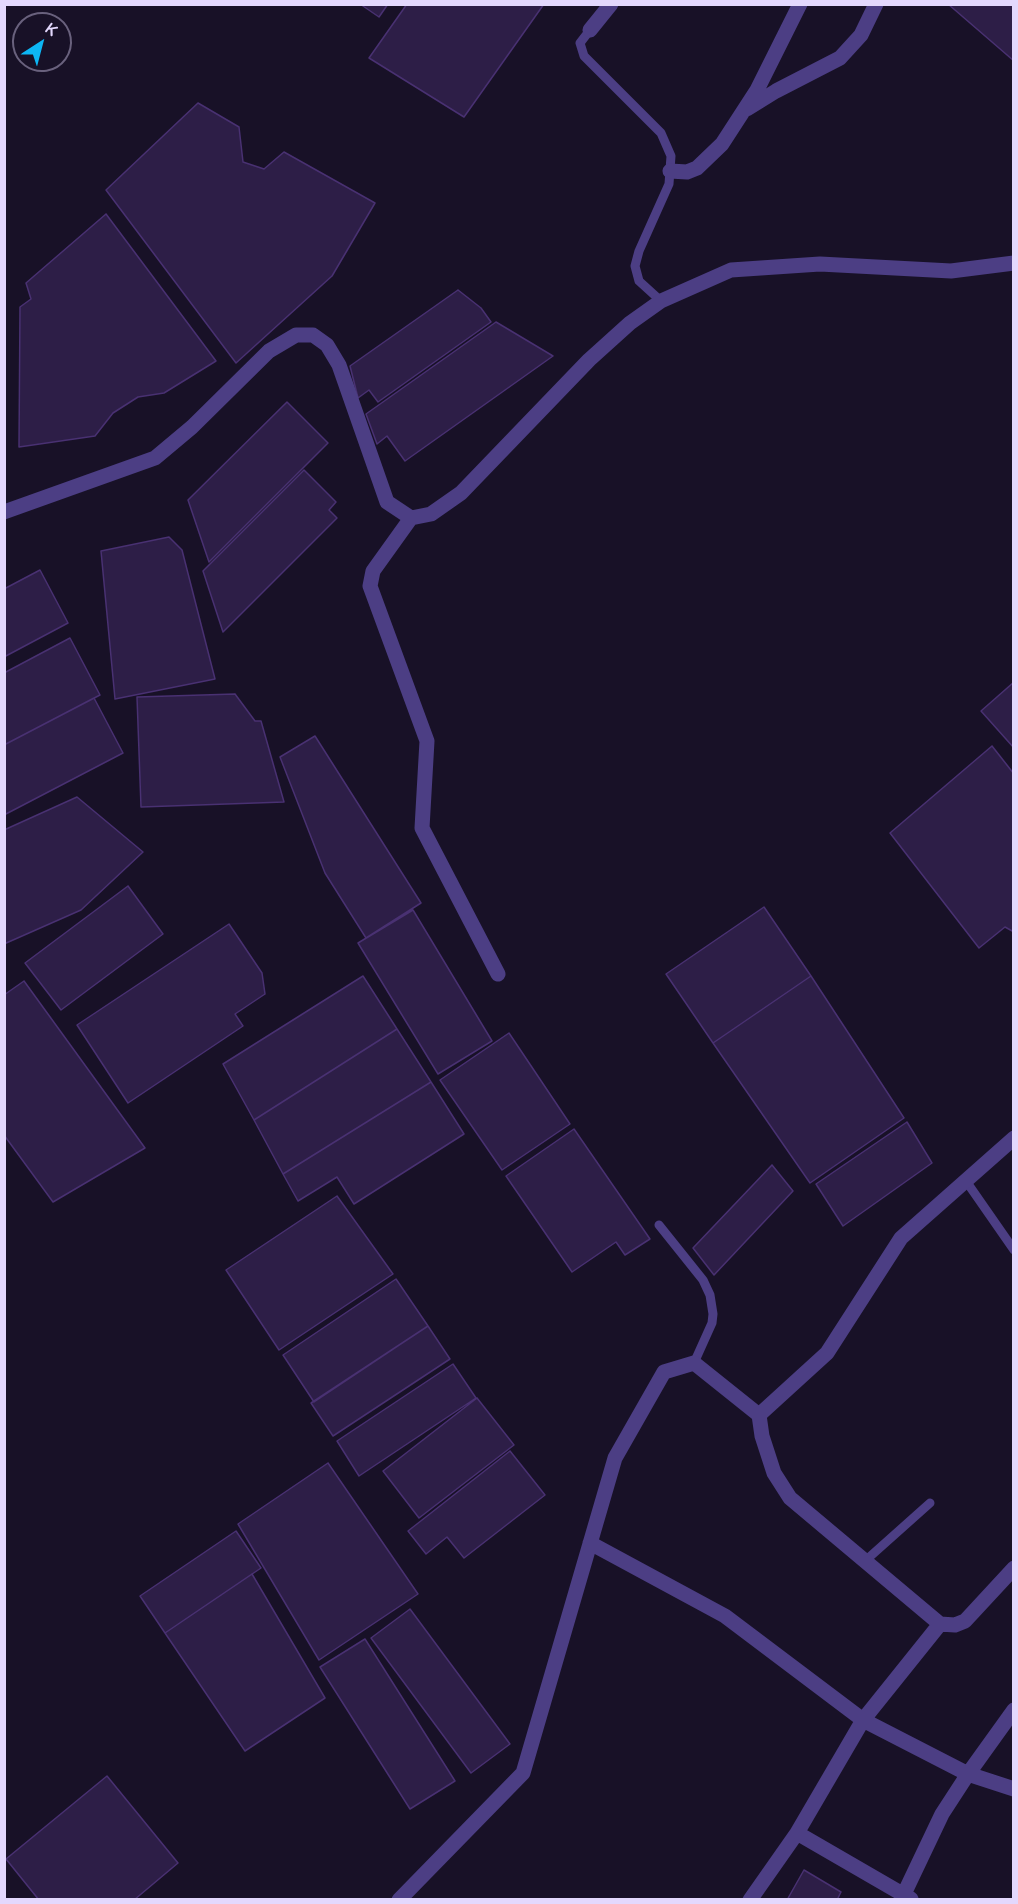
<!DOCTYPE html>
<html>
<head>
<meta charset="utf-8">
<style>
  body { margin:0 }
  #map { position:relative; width:1018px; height:1904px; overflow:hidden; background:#181127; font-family:Quicksand,sans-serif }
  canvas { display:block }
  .frame { position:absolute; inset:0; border:6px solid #e3d8fd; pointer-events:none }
  .north { position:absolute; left:12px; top:12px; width:60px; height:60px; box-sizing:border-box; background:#181127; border:2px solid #69617d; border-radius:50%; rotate:36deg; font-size:16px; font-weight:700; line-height:24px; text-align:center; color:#e3d8fd }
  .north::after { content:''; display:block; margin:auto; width:21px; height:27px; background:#0db6f4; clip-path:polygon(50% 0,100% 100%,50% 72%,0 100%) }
</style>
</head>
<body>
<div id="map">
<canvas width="1018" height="1904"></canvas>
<div class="frame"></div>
<div class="north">K</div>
</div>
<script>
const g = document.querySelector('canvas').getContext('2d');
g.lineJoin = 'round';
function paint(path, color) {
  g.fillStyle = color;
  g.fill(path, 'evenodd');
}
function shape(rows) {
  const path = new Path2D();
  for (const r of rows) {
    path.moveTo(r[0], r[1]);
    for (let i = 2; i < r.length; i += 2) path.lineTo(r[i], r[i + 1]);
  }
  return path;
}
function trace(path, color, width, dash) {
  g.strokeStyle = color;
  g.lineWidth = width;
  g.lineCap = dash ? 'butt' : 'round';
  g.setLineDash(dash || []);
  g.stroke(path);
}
const building = shape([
  [360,4,388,4,379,17,360,4],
  [407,4,544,4,464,117,369,58,407,4],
  [948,4,1014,4,1014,61,948,4],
  [198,103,239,127,243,162,264,169,284,152,375,203,332,276,236,363,106,190,198,103],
  [106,214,216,361,164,393,138,397,113,413,95,436,19,447,20,307,31,299,26,283,106,214],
  [458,290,481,308,491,322,378,402,369,390,358,398,350,366,458,290],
  [496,322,553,356,405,461,387,436,377,444,366,414,496,322],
  [287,402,328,443,209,562,188,500,287,402],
  [304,470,336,502,329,510,337,518,223,632,203,571,304,470],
  [169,537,182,550,215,679,115,699,101,551,169,537],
  [40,570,68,623,4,657,4,589,40,570],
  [70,638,100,695,4,745,4,673,70,638],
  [1014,682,1014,748,981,711,1014,682],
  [235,694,255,721,261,721,284,802,141,807,137,697,235,694],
  [94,698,123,753,4,815,4,745,94,698],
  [315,736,421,903,366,938,325,873,280,757,315,736],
  [992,746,1014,774,1014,932,1005,927,979,948,890,833,992,746],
  [77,797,143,852,81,910,4,944,4,830,77,797],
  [128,886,163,934,61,1010,25,963,128,886],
  [764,907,811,976,713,1043,666,974,764,907],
  [413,910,492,1041,438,1074,358,943,413,910],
  [229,924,262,973,265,994,235,1014,243,1026,128,1103,77,1025,229,924],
  [363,976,397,1029,254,1120,223,1064,363,976],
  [811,976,904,1118,810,1183,713,1043,811,976],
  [24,981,145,1148,53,1202,4,1135,4,995,24,981],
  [397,1029,431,1082,283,1174,254,1120,397,1029],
  [509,1033,570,1124,502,1170,440,1080,509,1033],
  [431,1082,464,1134,354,1204,337,1177,298,1201,283,1174,431,1082],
  [907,1122,932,1163,843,1226,816,1184,907,1122],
  [574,1129,650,1239,625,1255,616,1242,572,1272,506,1176,574,1129],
  [772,1165,793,1191,714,1275,693,1248,772,1165],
  [337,1196,393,1274,279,1350,226,1270,337,1196],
  [396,1279,428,1326,314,1402,283,1355,396,1279],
  [428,1326,450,1359,333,1436,311,1403,428,1326],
  [453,1364,476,1398,359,1476,337,1441,453,1364],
  [477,1398,514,1445,419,1518,383,1471,477,1398],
  [510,1451,545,1495,464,1558,447,1537,426,1554,408,1531,510,1451],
  [328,1463,418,1594,319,1660,238,1524,328,1463],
  [236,1531,261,1568,165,1633,140,1596,236,1531],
  [252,1574,325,1698,245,1751,165,1633,252,1574],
  [410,1609,510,1744,471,1773,371,1638,410,1609],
  [365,1639,455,1781,410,1809,320,1667,365,1639],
  [107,1776,178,1863,134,1900,39,1900,6,1859,107,1776],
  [804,1870,841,1892,837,1900,787,1900,804,1870]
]);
paint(building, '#2d1e47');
trace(building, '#493172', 1.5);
trace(shape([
  [590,30,580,43,584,56,661,133,671,156,669,184,639,251,635,266,639,281,661,301],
  [966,1181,1014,1250],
  [659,1225,703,1280,710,1295,713,1314,712,1323,694,1363],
  [865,1561,930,1503]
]), '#4c3e84', 9);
trace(shape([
  [590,30,611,4],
  [747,109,776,91,840,58,861,35,876,4],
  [670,171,687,172,697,168,722,144,757,90,800,4],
  [4,512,155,458,192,427,269,351,296,335,313,335,327,345,339,365,387,502,411,518,431,514,461,493,589,360,630,323,661,301,731,270,820,264,951,271,1014,263],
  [411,518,373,571,370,586,427,741,422,828,498,974],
  [590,1543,725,1616,863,1720,940,1624,790,1498,774,1473,762,1436,759,1415],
  [940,1624,955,1625,965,1621,1014,1568],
  [1014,1710,968,1774,1014,1789],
  [797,1833,911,1899],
  [399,1900,523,1773,615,1458,664,1372,694,1363,759,1415,827,1353,901,1238,1014,1138],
  [750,1900,797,1833,863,1720,968,1774,942,1814,903,1896]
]), '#4c3e84', 15);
</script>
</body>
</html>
